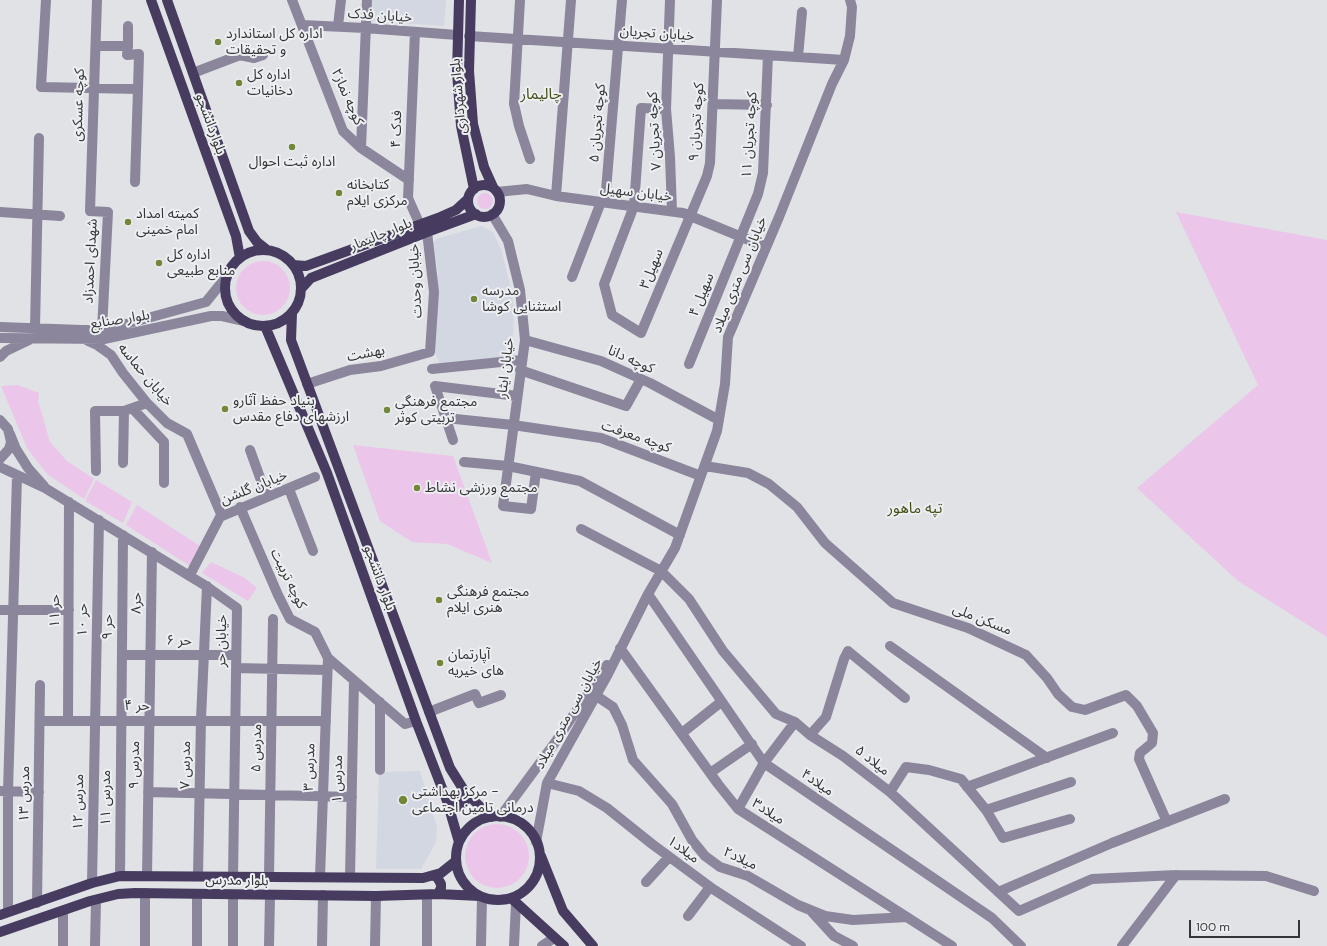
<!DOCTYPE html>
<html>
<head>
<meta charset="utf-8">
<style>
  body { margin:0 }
  #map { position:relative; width:1327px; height:946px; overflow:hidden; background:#e0e2e5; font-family:"DM Sans",sans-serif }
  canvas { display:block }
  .scale { position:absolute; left:1189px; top:920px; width:111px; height:18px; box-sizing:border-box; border:2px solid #343536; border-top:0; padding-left:5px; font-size:12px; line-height:14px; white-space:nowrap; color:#343536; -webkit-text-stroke:3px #edeff2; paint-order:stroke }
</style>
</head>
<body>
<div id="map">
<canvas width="1327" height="946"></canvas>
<div class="scale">100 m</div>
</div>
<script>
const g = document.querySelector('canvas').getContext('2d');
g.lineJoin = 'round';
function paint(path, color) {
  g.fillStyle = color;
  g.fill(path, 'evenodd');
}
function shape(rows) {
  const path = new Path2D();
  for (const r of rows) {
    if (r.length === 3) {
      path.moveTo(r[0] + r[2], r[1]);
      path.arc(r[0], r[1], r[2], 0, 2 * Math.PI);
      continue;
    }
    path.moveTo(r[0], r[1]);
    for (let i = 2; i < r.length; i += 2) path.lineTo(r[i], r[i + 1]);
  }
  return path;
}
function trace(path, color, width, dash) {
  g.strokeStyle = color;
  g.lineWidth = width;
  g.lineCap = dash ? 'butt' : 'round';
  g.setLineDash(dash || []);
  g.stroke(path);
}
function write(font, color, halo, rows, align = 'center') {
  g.font = font + ' "DM Sans","Noto Sans Arabic",sans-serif';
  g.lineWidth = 4;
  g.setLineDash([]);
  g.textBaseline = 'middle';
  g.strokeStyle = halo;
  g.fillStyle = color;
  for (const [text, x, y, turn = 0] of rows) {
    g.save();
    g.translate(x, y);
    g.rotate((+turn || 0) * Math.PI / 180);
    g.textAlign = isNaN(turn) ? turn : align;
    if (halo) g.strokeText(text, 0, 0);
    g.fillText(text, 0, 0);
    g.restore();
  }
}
paint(shape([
  [371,0,446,0,444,26,368,21],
  [481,226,493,232,502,252,511,289,514,309,513,334,510,360,440,365,431,342,435,314,438,272,432,245,436,239],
  [420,771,437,827,436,842,421,869,376,869,379,772]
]), '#d3d7e1');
paint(shape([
  [485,201,8],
  [1176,212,1327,240,1327,637,1238,581,1137,488,1258,385],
  [263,288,27],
  [18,385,39,393,38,401,50,442,67,461,94,479,84,499,47,474,27,448,1,386],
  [353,445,453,456,492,563,447,544,412,542,380,521],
  [96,480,132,502,123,523,85,501],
  [137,505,200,546,190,566,126,525],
  [211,562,245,578,257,588,248,601,202,573],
  [497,856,32]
]), '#ebc6ea');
trace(shape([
  [46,0,41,87,138,89,135,182],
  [97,0,90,211,108,212,102,330],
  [292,0,343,131,361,148,409,180],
  [520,0,514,104,519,126,530,159],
  [670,0,666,109,670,157,672,211],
  [302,25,365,28,457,35],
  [338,26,341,0],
  [415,32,408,198,420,225],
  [469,36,844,60],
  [96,46,128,46,127,55,139,54,138,89],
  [128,46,128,26],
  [798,57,802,12],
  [193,73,240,55,254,58,263,55],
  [713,104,767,105],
  [666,109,641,108,634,206,604,284,612,315,641,333,707,176,710,163,717,0],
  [361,148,367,0],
  [497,192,527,189,556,196,683,213,766,247],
  [556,196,571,0],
  [605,202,622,0],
  [0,212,60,216],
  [492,214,508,241,520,290,525,340,503,506,531,509,536,472],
  [572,277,601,202],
  [0,327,82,330,102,330,115,327,206,302,227,276],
  [35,328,39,138],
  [0,338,104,339,211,316,222,316,244,321],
  [525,340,601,361,650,383,719,420],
  [88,341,97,345,111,355,123,373,147,403,167,423,187,434,221,514,220,517],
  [0,357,6,351,29,340],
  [689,364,758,194,763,173,768,55],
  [432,369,521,360],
  [520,370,626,406,641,379],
  [307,384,350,370,381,366,430,352,434,292,427,232],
  [133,409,164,442,164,483],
  [446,418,513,425,601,438,701,476],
  [0,420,8,429,11,442,9,449,0,459],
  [10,434,16,449,28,468,44,486],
  [453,440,435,386,517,396],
  [250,450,267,497],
  [464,462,508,466,580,481,680,535],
  [123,463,124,411],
  [705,466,748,473,769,484,797,507,825,543,893,603,968,628,1026,655,1047,678,1058,694,1072,707,1085,710,1126,695,1137,706,1153,733,1152,743,1140,753,1139,759,1167,822],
  [0,467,45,488,206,586,237,608,233,877],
  [96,471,95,411,124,411,147,403],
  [289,489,313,551],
  [240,507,278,595,290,619,315,632,328,658,405,724,416,721],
  [581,529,661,571,689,599,723,651,776,714,795,722,810,735,843,756,890,792,1019,911,1092,879,1176,875,1266,876,1314,891],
  [190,575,220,517,315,477],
  [648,594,764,763,992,918,1021,946],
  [0,610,69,610],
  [890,646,1047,758],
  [620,648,718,784,738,809,952,946],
  [122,655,236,655],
  [236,668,327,670],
  [589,691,613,707,622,725,633,760,672,804,692,840,705,856,720,867,748,876,798,905,825,916,853,920,907,917],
  [429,712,475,694,479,703,501,695],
  [40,721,326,721],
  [68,721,69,502],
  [682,733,721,702],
  [810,735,826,717,844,659,848,651,905,698],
  [380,770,380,702],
  [710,773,752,744],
  [547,783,579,791,607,808,652,844,713,889,801,946],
  [967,787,1113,733],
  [0,791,39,792],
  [148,792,352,797],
  [890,792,906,767,929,770,961,779,986,810,1003,838,1070,819],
  [738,809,764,763,795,722],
  [986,810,1071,782],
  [500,817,554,744,607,665],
  [536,842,547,783,608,674,648,594,675,548,717,431,725,384,728,337,779,217,832,84,844,60,850,36,852,7,850,0],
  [120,876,123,535],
  [147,876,152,552],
  [198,876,201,719,207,586],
  [269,877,273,619],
  [320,877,328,658],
  [350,877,354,681],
  [646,882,669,857],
  [92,883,99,520],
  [998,892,1112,843,1225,799],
  [37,903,40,685],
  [8,911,8,792,17,476],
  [63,911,63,946],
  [812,912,834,936,853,946],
  [688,916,710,887],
  [95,946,96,900],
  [145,946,145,893],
  [197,946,197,894],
  [233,946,233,895],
  [269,946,270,896],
  [322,946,323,895],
  [375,946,376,896],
  [427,946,427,895],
  [481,946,482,897],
  [514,946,516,903],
  [542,946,554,938],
  [1122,946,1176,875]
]), '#8b869c', 10);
trace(shape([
  [151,0,236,236,240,258],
  [167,0,249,231,257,242,267,250],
  [459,0,457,72,461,126,474,189],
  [471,0,469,71,473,124,484,167,493,187],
  [484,201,16],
  [263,288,38],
  [293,265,306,266,438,218,456,210,468,199],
  [301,289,311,278,427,232,476,214],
  [292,313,291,340,450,768,465,792,491,817],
  [265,326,327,473,416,721,447,801,459,842],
  [447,801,454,807,458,807,465,801,465,792],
  [498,858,42],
  [541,856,563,911,593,946],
  [434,876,437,877,441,884,441,888,438,894],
  [511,898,564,946],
  [0,915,92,883,120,876,423,878,441,873,456,861],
  [0,932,90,901,118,894,135,893,376,896,438,894,480,896]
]), '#473c60', 10);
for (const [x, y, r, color] of [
  [218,42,4,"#738738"],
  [239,83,4,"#738738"],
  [292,147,4,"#738738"],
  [339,193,4,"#738738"],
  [128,222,4,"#738738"],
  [159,263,4,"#738738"],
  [474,299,4,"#738738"],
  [225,409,4,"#738738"],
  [387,410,4,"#738738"],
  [417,488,4,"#738738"],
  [439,600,4,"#738738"],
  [440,663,4,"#738738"],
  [403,800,5,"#738738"]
]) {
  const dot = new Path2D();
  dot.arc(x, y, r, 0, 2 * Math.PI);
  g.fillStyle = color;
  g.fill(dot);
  trace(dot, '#edeff2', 1.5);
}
write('14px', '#343536', '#edeff2', [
  ["خیابان فدک",380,16,4],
  ["خیابان تجریان",657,34,4],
  ["بلوار شهرداری",459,96,-95],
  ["کوچه نماز۲",347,97,66],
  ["کوچه عسکری",79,105,-88],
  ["کوچه تجریان ۹",697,122,-86],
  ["کوچه تجریان ۵",598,123,-85],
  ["بلواردانشجو",210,124,70],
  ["فدک ۴",397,129,-88],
  ["کوچه تجریان ۷",655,131,-93],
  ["کوچه تجریان ۱۱",750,135,-86],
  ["خیابان سهیل",636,193,7],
  ["بلوار چالیمار",381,235,-22],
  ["شهدای احمدزاد",91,261,-87],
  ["سهیل۳",652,269,-68],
  ["خیابان سی متری میلاد",740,275,-68],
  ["خیابان وحدت",416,281,-93],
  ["سهیل ۴",702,295,-68],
  ["بلوار صنایع",120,320,-9],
  ["بهشت",366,354,-11],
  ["کوچه دانا",631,360,24],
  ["خیابان ایثار",506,368,-83],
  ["خیابان حماسه",145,375,50],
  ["کوچه معرفت",636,437,19],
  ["خیابان گلشن",254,488,-22],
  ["بلوار دانشجو",379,578,70],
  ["کوچه تربیت",288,579,64],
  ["حر۸",137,603,-89],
  ["حر ۱۱",55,611,-90],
  ["حر ۱۰",83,620,-89],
  ["مسکن ملی",982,620,22],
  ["حر ۹",108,627,-90],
  ["حر ۶",179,641],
  ["خیابان حر",222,641,-89],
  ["حر ۴",137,706],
  ["خیابان سی متری میلاد",569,714,-61],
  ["مدرس ۵",257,748,-89],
  ["میلاد ۵",872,761,38],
  ["مدرس ۹",135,765,-89],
  ["مدرس ۷",186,765,-89],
  ["مدرس ۳",310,767,-88],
  ["مدرس ۱",338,779,-89],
  ["میلاد۴",817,783,34],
  ["مدرس ۱۳",25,794,-89],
  ["مدرس ۱۱",106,798,-90],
  ["مدرس ۱۲",79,802,-89],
  ["میلاد۳",768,812,33],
  ["میلاد۱",683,850,36],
  ["میلاد۲",740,859,25],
  ["بلوار مدرس",237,881,1]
]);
write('14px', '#343536', '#edeff2', [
  ["اداره کل استاندارد",226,34],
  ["و تحقیقات",226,50],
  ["اداره کل",247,75],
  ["دخانیات",247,91],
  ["اداره ثبت احوال",292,162,"center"],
  ["کتابخانه",347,185],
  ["مرکزی ایلام",347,201],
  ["کمیته امداد",136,214],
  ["امام خمینی",136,230],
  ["اداره کل",167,255],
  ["منابع طبیعی",167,271],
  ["مدرسه",482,291],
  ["استثنایی کوشا",482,307],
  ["بنیاد حفظ آثارو",233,401],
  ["ارزشهای دفاع مقدس",233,417],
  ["مجتمع فرهنگی",395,402],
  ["تربیتی کوثر",395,418],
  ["مجتمع ورزشی نشاط",425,488],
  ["مجتمع فرهنگی",447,592],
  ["هنری ایلام",447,608],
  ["آپارتمان",448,655],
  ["های خیریه",448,671],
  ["مرکز بهداشتی -",412,792],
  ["درمانی تامین اجتماعی",412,808]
], 'left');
write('15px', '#414f17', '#edeff2', [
  ["چالیمار",541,95],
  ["تپه ماهور",915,509]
]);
</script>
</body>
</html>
